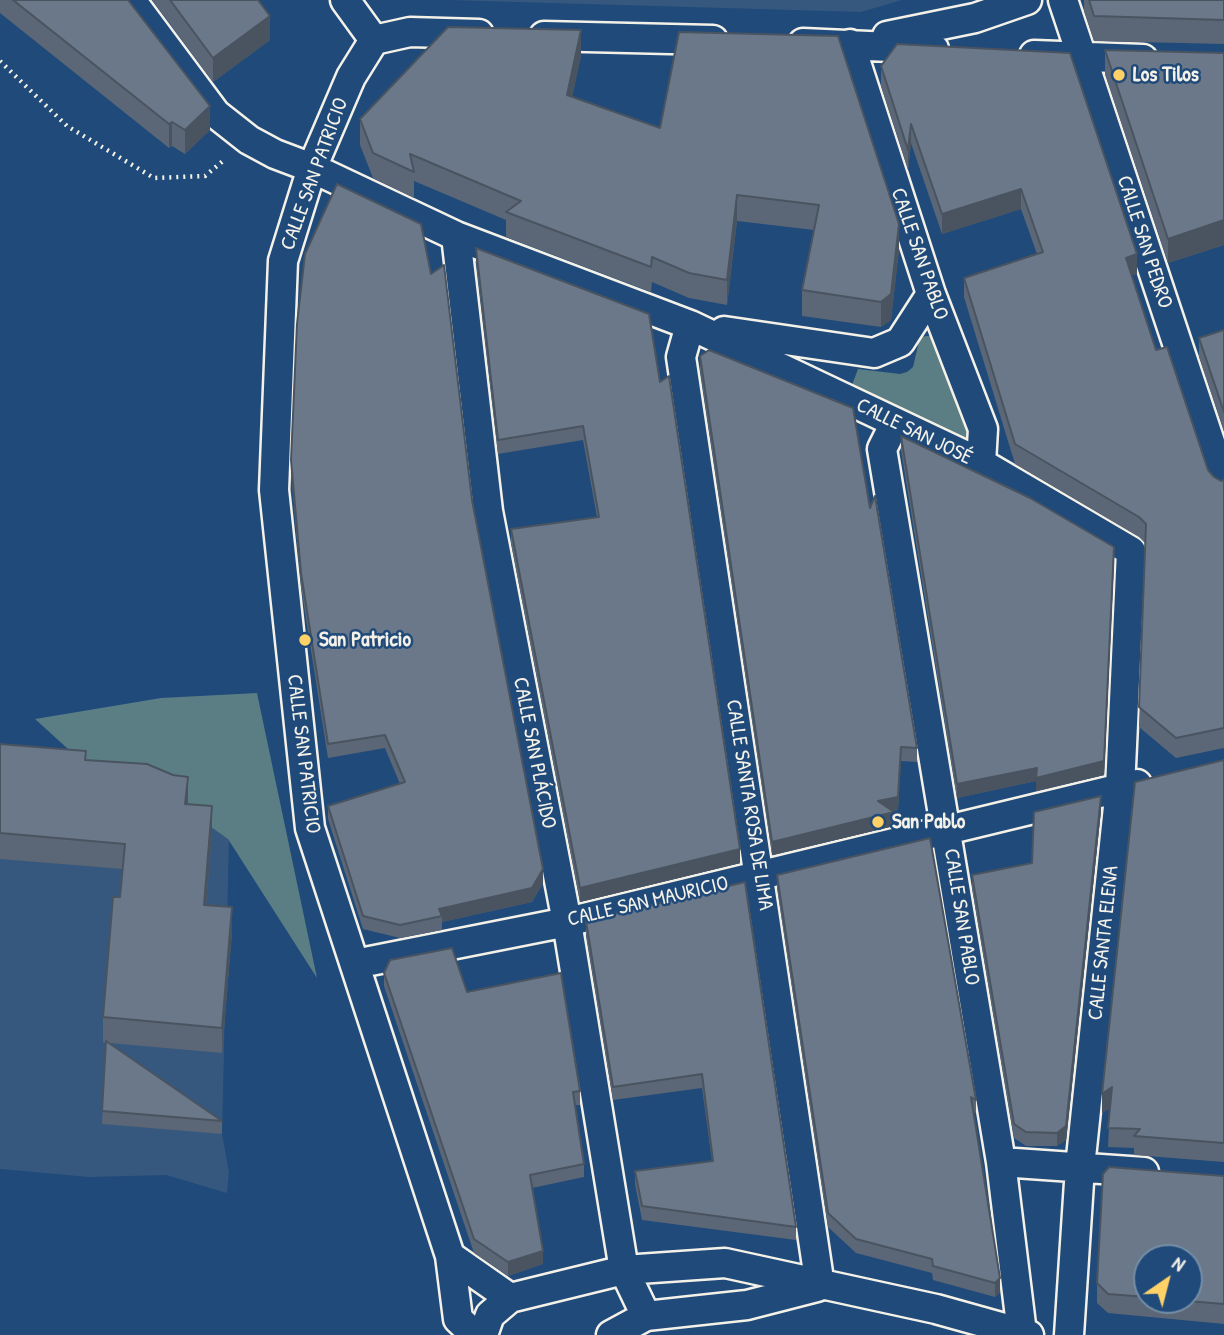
<!DOCTYPE html>
<html>
<head>
<meta charset="utf-8">
<style>
  body { margin:0 }
  #map { position:relative; width:1224px; height:1335px; overflow:hidden; background:#1f4a7a; font-family:"Patrick Hand",sans-serif }
  canvas { display:block }
  .north { position:absolute; left:1133px; top:1244px; width:70px; height:70px; box-sizing:border-box; background:#1f4a7a; border:2px solid #748da6; border-radius:50%; rotate:35deg; font-size:19px; font-weight:700; line-height:28px; text-align:center; color:#f4f1e8 }
  .north::after { content:''; display:block; margin:auto; width:24px; height:32px; background:#ffd166; clip-path:polygon(50% 0,100% 100%,50% 72%,0 100%) }
</style>
</head>
<body>
<div id="map">
<canvas width="1224" height="1335"></canvas>
<div class="north">N</div>
</div>
<script>
const g = document.querySelector('canvas').getContext('2d');
g.lineJoin = 'round';
function paint(path, color) {
  g.fillStyle = color;
  g.fill(path, 'evenodd');
}
function shape(rows) {
  const path = new Path2D();
  for (const r of rows) {
    path.moveTo(r[0], r[1]);
    for (let i = 2; i < r.length; i += 2) path.lineTo(r[i], r[i + 1]);
  }
  return path;
}
function trace(path, color, width, dash) {
  g.strokeStyle = color;
  g.lineWidth = width;
  g.lineCap = dash ? 'butt' : 'round';
  g.setLineDash(dash || []);
  g.stroke(path);
}
function write(font, color, halo, rows, align = 'center') {
  g.font = font + ' "Patrick Hand",sans-serif';
  g.lineWidth = 5;
  g.setLineDash([]);
  g.textBaseline = 'middle';
  g.strokeStyle = halo;
  g.fillStyle = color;
  for (const [text, x, y, turn = 0] of rows) {
    g.save();
    g.translate(x, y);
    g.rotate((+turn || 0) * Math.PI / 180);
    g.textAlign = isNaN(turn) ? turn : align;
    if (halo) g.strokeText(text, 0, 0);
    g.fillText(text, 0, 0);
    g.restore();
  }
}
paint(shape([
  [448,0,902,0,861,12],
  [0,765,173,800,229,839,222,1134,229,1172,227,1193,166,1175,89,1177,0,1169]
]), '#36587e');
paint(shape([
  [935,335,971,425,970,435,966,437,959,437,852,385,858,369,900,374,907,372,913,367,920,337],
  [257,693,317,978,228,839,173,800,100,778,35,719,161,698]
]), '#5a7e83');
const street = shape([
  [131,0,216,114,249,140,275,154,312,168,456,236,690,325,981,463,1131,551,1120,788,1080,1167,1069,1335],
  [345,0,374,40],
  [1063,0,1224,484],
  [544,36,713,40],
  [887,36,975,18,1027,0],
  [374,40,351,77,312,168,283,261,274,490,310,828,450,1256,458,1319,475,1335],
  [374,40,410,32,479,34],
  [803,43,934,49],
  [850,44,931,294,983,429,981,463],
  [1034,55,1143,59],
  [456,236,488,511,567,922,624,1270,646,1316],
  [690,325,681,357,820,1286],
  [724,331,874,353,900,342,931,294],
  [895,423,882,449,1001,1162,1022,1333],
  [355,964,567,922,1137,784],
  [1001,1162,1144,1172],
  [450,1256,510,1298,624,1270,725,1263,936,1309,1029,1335],
  [483,1335,490,1315,510,1298],
  [611,1335,646,1316,747,1305,817,1287]
]);
trace(street, '#f4f1e8', 33);
trace(shape([
  [0,61,67,126,154,178,205,176,224,160]
]), '#f4f1e8', 4.5, [2, 5]);
trace(street, '#1f4a7a', 28);
paint(shape([
  [0,0,128,0,210,130,185,154,172,146,169,148,0,13],
  [152,0,258,0,270,40,213,82],
  [1084,0,1224,0,1224,44,1094,41,1084,11],
  [679,32,899,250,891,320,881,327,802,316,802,290,814,230,737,221,727,305,689,298,652,282,651,292,506,237,506,220,414,181,414,198,373,178,360,145,360,119,581,56,572,97,660,128],
  [1105,50,1224,53,1224,245,1168,263,1105,74],
  [881,66,1137,274,1132,275,1156,350,1208,470,1214,477,1221,481,1224,480,1224,748,1176,758,1139,727,1145,543,1139,537,1015,464,964,297,964,278,1037,254,1021,209,942,234,911,143,908,170,881,86],
  [476,248,649,314,740,863,580,902,511,543,511,529,597,517,583,440,498,454,476,261],
  [1224,330,1224,431,1199,357,1199,338],
  [700,356,870,508,917,748,917,762,901,761,898,810,893,811,894,826,772,855,700,370],
  [901,436,1114,560,1104,775,1036,791,1036,781,957,798,901,450],
  [291,460,472,500,543,883,532,902,442,922,442,930,400,938,363,929,328,819,328,806,400,784,385,748,328,758,301,587,291,473],
  [0,744,86,760,187,804,212,832,206,905,232,932,222,1053,109,1043,222,1121,222,1134,102,1124,106,1043,103,1042,103,1017,120,897,123,869,0,859],
  [1224,760,1224,1162,1134,1155,1134,1148,1108,1147,1110,1108,1102,1113],
  [1101,810,1066,1140,1057,1146,1026,1146,1014,1138,972,888,972,875,1032,863],
  [777,875,976,1100,976,1113,974,1112,1000,1292,995,1297,933,1280,932,1273,856,1253,828,1227,777,888],
  [745,882,796,1227,796,1240,642,1220,635,1184,635,1171,712,1161,702,1088,613,1100,586,934,586,921],
  [384,973,467,992,580,1091,580,1105,575,1105,584,1164,584,1177,532,1188,543,1264,508,1276,474,1253,384,986],
  [1223,1176,1224,1176,1224,1324,1108,1313,1097,1303,1097,1283],
  [1147,1258,1189,1300,1147,1300]
]), '#5b6776');
paint(shape([
  [270,16,270,40,213,82,213,58],
  [581,30,581,56,567,120,567,95],
  [210,106,210,130,185,154,185,130],
  [172,122,172,146,169,148,169,124],
  [911,124,911,143,908,170,908,150],
  [1021,189,1021,209,942,234,942,214],
  [737,195,737,221,727,305,727,280],
  [1224,220,1224,245,1168,263,1168,239],
  [899,224,899,250,891,320,881,327,881,302],
  [1137,254,1137,274,1126,277,1126,258],
  [1114,547,1104,775,1036,791,1036,781,957,798,957,784],
  [901,747,898,810,878,815,878,801],
  [188,777,188,802,185,829,185,804],
  [1101,796,1101,810,1066,1140,1057,1146,1057,1133],
  [212,806,212,832,204,930,204,905],
  [894,812,894,826,772,855,772,842],
  [740,849,740,863,580,902,580,888],
  [543,869,543,883,532,902,442,922,442,916,439,909],
  [232,907,232,932,222,1053,222,1028],
  [1112,1087,1112,1107,1102,1113,1102,1094],
  [543,1251,543,1264,508,1276,508,1262],
  [1000,1278,1000,1292,995,1297,995,1283]
]), '#4a5460');
const building = shape([
  [13,0,128,0,210,106,185,130,172,122,169,124,13,0],
  [170,0,258,0,270,16,213,58,170,0],
  [1089,0,1224,0,1224,20,1094,16,1089,0],
  [448,27,581,30,567,95,660,128,679,32,838,36,899,224,891,294,881,302,802,290,819,205,737,195,727,280,689,273,652,257,651,267,506,212,521,201,410,154,414,172,373,153,360,119,448,27],
  [897,44,1070,53,1137,254,1126,258,1156,350,1167,347,1208,470,1214,477,1221,481,1224,480,1224,728,1176,738,1139,707,1146,524,1139,517,1015,444,964,278,1043,252,1021,189,942,214,911,124,908,150,881,66,897,44],
  [1105,50,1224,53,1224,220,1168,239,1105,50],
  [337,184,421,224,431,274,444,265,472,500,543,869,532,888,439,909,442,916,400,925,363,916,328,806,405,782,385,735,328,744,301,573,291,460,297,324,305,254,337,184],
  [476,248,649,314,660,382,669,376,740,849,580,888,511,529,599,517,583,426,498,440,476,248],
  [1224,330,1224,412,1199,338,1224,330],
  [709,350,853,408,870,508,875,496,917,748,901,747,898,797,878,801,894,812,772,842,700,356,709,350],
  [901,436,1030,498,1114,547,1104,761,1036,778,1037,768,957,784,901,436],
  [0,744,86,751,85,760,147,764,173,775,188,777,185,804,212,806,204,905,232,907,222,1028,103,1017,113,897,120,897,125,844,0,833,0,744],
  [1224,760,1224,1143,1134,1136,1140,1129,1108,1128,1112,1087,1102,1094,1135,782,1224,760],
  [1101,796,1066,1126,1057,1133,1026,1132,1014,1124,972,875,1032,863,1034,812,1101,796],
  [930,838,976,1100,971,1097,1000,1278,995,1283,933,1266,932,1259,856,1239,828,1213,777,875,930,838],
  [745,882,796,1227,642,1206,635,1171,713,1161,702,1074,613,1087,586,921,745,882],
  [452,948,467,992,561,973,580,1091,573,1092,584,1164,530,1175,543,1251,508,1262,474,1239,384,973,390,960,452,948],
  [106,1041,222,1121,102,1111,106,1041],
  [1109,1167,1224,1176,1224,1304,1176,1300,1189,1300,1189,1258,1147,1258,1147,1297,1108,1294,1097,1283,1103,1174,1109,1167]
]);
paint(building, '#6a7889');
trace(building, '#4a5460', 2);
for (const [x, y, r, color] of [
  [1119,75,7,"#ffd166"],
  [305,640,7,"#ffd166"],
  [878,822,7,"#ffd166"]
]) {
  const dot = new Path2D();
  dot.arc(x, y, r, 0, 2 * Math.PI);
  g.fillStyle = color;
  g.fill(dot);
  trace(dot, '#1f4a7a', 2.5);
}
write('bold 21px', '#f4f1e8', '#1f4a7a', [
  ["Los Tilos",1133,75],
  ["San Patricio",319,640],
  ["San Pablo",892,822]
], 'left');
write('21px', '#f4f1e8', '#1f4a7a', [
  ["CALLE SAN PATRICIO",315,174,-70],
  ["CALLE SAN PEDRO",1144,242,72],
  ["CALLE SAN PABLO",919,254,71],
  ["CALLE SAN JOSÉ",914,432,26],
  ["CALLE SAN PLÁCIDO",534,753,79],
  ["CALLE SAN PATRICIO",303,754,83],
  ["CALLE SANTA ROSA DE LIMA",749,805,81],
  ["CALLE SAN MAURICIO",648,902,-13],
  ["CALLE SAN PABLO",961,917,81],
  ["CALLE SANTA ELENA",1104,943,-84]
]);
</script>
</body>
</html>
